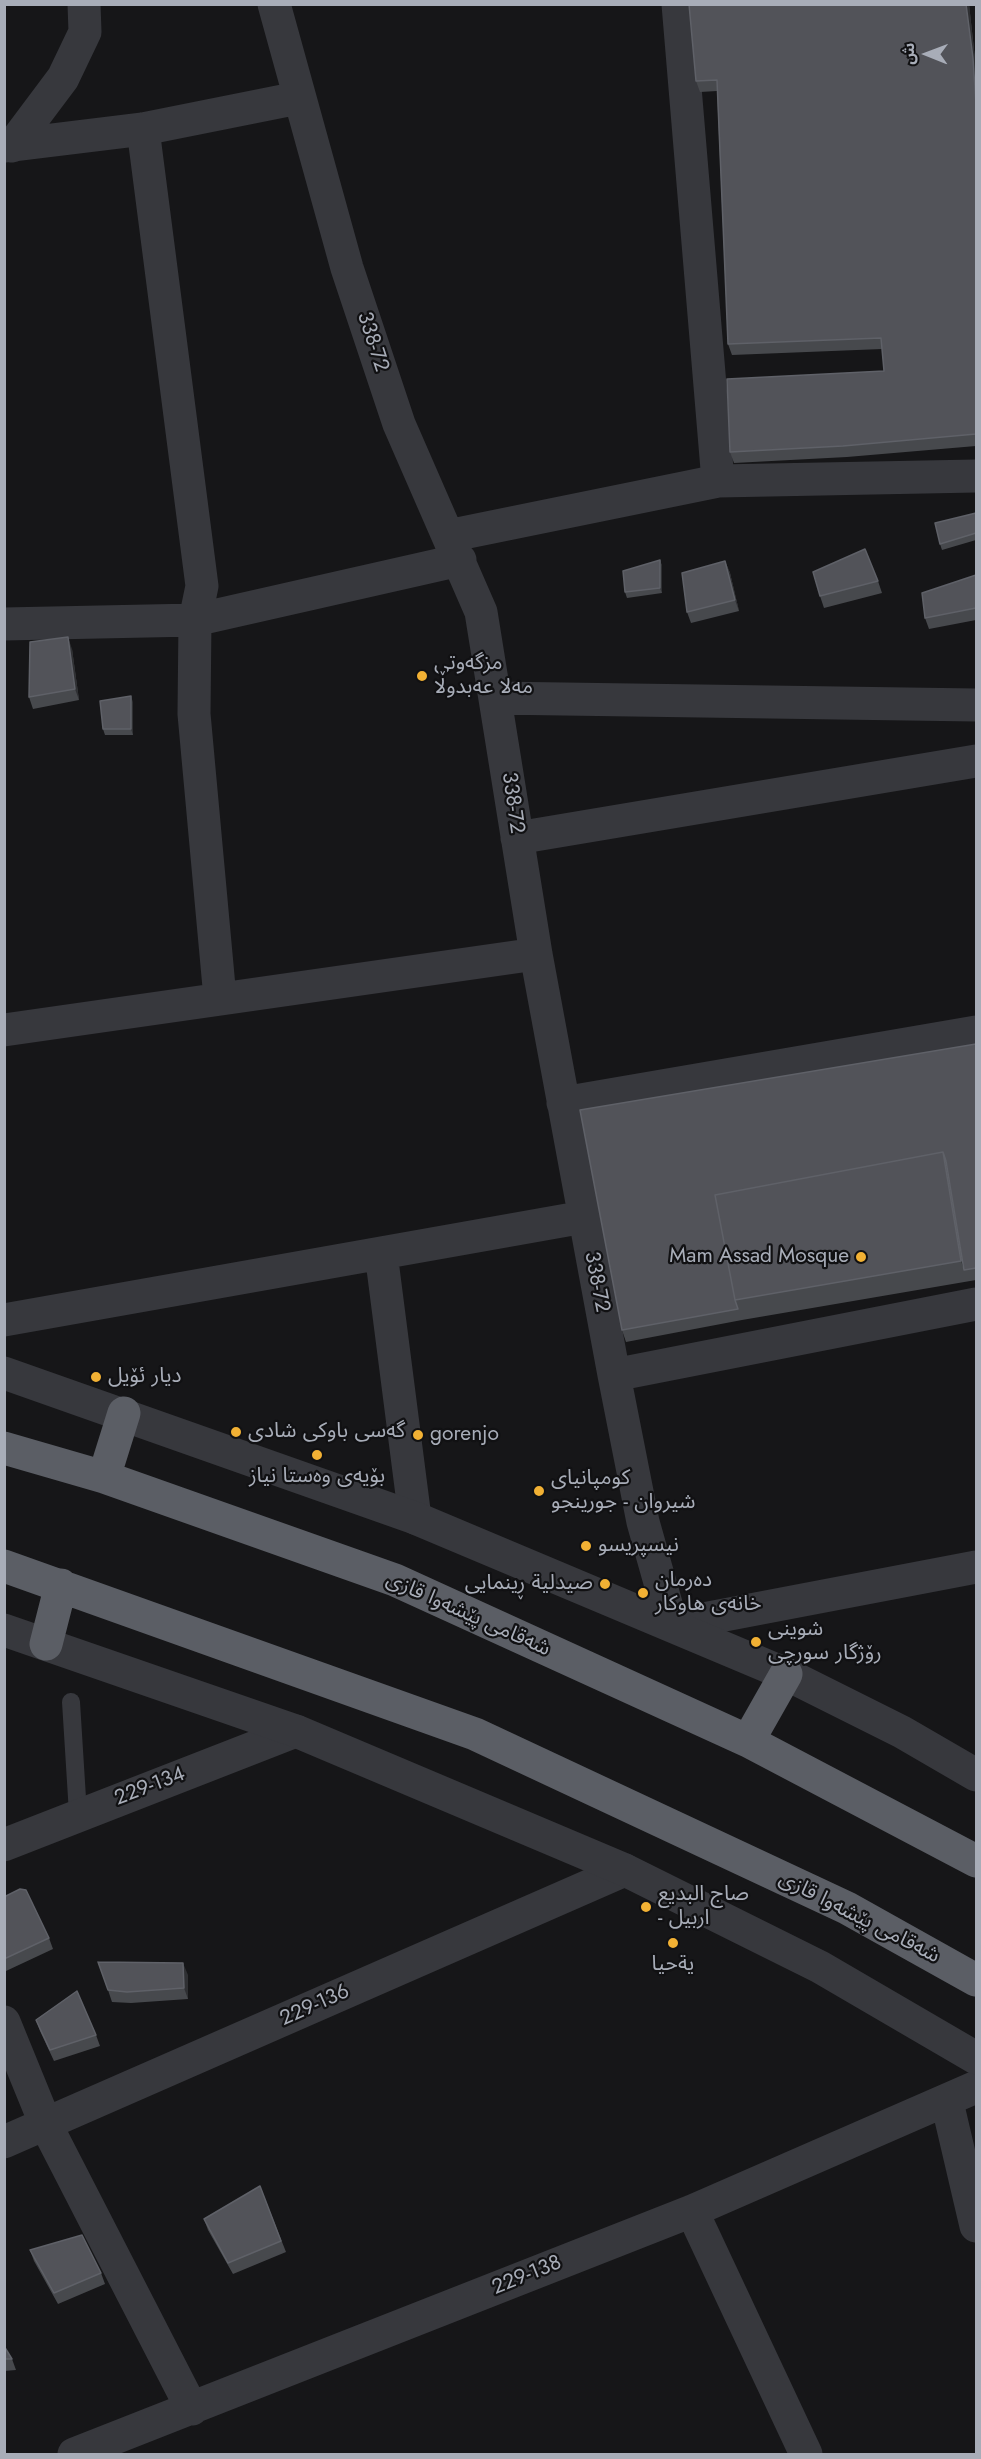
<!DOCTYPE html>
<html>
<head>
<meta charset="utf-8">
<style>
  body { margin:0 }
  #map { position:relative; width:981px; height:2459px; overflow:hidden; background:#161618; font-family:Jost,"Noto Sans Arabic",sans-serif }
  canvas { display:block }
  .frame { position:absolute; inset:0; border:6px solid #a8adb8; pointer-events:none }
  .north { position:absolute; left:897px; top:24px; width:60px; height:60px; -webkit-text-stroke:4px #111113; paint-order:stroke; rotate:271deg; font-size:16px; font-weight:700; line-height:24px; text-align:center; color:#a8adb8 }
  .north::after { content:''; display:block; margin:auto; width:21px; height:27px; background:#a8adb8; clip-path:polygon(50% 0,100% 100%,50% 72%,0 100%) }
</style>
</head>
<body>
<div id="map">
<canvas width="981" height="2459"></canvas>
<div class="frame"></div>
<div class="north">ش</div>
</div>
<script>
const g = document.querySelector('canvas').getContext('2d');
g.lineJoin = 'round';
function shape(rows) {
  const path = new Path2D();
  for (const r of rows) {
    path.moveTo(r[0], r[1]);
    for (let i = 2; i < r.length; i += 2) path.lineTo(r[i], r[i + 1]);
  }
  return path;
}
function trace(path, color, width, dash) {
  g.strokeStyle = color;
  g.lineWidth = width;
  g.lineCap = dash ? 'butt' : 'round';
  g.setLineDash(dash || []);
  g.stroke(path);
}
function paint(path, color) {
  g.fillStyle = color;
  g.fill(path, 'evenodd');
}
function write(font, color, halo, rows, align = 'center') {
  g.font = font + ' Jost,"Noto Sans Arabic",sans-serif';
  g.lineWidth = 4.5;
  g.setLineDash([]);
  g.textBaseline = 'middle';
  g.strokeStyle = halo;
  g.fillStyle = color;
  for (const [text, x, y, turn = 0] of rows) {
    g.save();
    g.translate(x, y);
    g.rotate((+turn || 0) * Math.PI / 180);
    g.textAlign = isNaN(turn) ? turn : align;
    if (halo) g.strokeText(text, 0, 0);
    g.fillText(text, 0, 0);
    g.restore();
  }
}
trace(shape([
  [71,1702,78,1814]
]), '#37383d', 18);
trace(shape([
  [274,4,347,268,399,424,481,612,536,954,614,1375,643,1522,672,1625,976,1567],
  [678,4,718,481],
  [143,129,202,586,195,620,194,714,220,998],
  [4,146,143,129,298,98],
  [12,146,63,78,85,32,84,4],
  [448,536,718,481,976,476],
  [4,624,195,620,460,560],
  [495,698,976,705],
  [517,838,976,761],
  [4,1030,536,954],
  [563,1103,976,1032],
  [381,1253,415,1518],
  [4,1320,584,1217],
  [614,1375,976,1304],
  [4,1845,296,1731],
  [4,2022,46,2125,192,2409],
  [947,2102,976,2226],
  [4,2142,625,1870],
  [692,2211,806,2454],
  [74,2454,692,2211,976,2087]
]), '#37383d', 33);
trace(shape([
  [4,1373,415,1518,786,1674,902,1732,976,1775],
  [4,1630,296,1731,625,1870,820,1967,976,2058]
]), '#37383d', 33);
trace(shape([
  [4,1448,104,1477,395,1580,748,1741,976,1861],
  [104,1477,124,1413],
  [4,1566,475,1734,847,1908,976,1980],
  [46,1644,61,1585],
  [748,1741,786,1674]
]), '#5b5e65', 33);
paint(shape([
  [689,4,969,4,976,68,976,446,847,457,734,463,730,452,884,371,882,349,732,355,728,344,717,91,700,92,696,81],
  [976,513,976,540,942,550,940,544],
  [660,560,662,566,662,593,627,598,625,592],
  [725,561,730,573,739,611,691,623,687,612],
  [976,575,976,620,929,629,925,618],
  [878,581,882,593,824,608,820,596],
  [72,649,79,700,33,709,29,697],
  [133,702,133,735,105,735,103,729],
  [976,1044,976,1280,742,1320,626,1342,622,1330],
  [4,1897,49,1938,53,1949,6,1971,4,1967],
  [188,1975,188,1999,131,2003,112,2002,108,1990],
  [36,2020,96,2035,100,2046,54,2061,40,2031],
  [260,2186,286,2252,233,2274,208,2230,204,2219],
  [30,2250,101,2273,105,2284,58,2304,34,2261],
  [4,2346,12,2359,16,2370,4,2371]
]), '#47494d');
paint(shape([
  [966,4,969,4,976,68,976,104],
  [660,560,662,566,662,593,660,588],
  [725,561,730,573,739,611,735,600],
  [68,637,72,649,79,700,75,689],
  [131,696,133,702,133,735,131,729],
  [943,1152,951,1173,964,1270,961,1261],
  [183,1963,188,1975,188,1999,184,1988]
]), '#2f3033');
const building = shape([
  [689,4,966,4,973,58,976,104,976,434,843,446,730,452,727,379,884,371,881,338,728,344,717,80,696,81,689,4],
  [976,513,976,533,940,544,935,523,976,513],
  [865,549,878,581,820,596,813,572,865,549],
  [660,560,660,588,625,592,623,571,660,560],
  [725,561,735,600,687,612,682,573,725,561],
  [976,575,976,608,925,618,922,593,976,575],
  [68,637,75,689,29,697,30,642,68,637],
  [131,696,131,729,103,729,100,701,131,696],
  [976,1044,976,1268,964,1270,946,1161,943,1152,715,1195,735,1300,738,1309,622,1330,580,1110,976,1044],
  [943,1152,961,1261,735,1300,715,1195,943,1152],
  [20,1889,26,1890,49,1938,4,1959,4,1897,20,1889],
  [98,1962,183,1963,184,1988,127,1992,108,1990,98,1962],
  [77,1991,96,2035,50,2050,36,2020,77,1991],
  [260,2186,281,2241,228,2263,204,2219,260,2186],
  [82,2235,101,2273,54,2293,30,2250,82,2235],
  [4,2346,12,2359,4,2359,4,2346]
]);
paint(building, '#525359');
trace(building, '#5f6168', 1.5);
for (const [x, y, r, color] of [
  [422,676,6,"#f2b134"],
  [861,1257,6,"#f2b134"],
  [96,1377,6,"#f2b134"],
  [236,1432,6,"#f2b134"],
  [418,1435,6,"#f2b134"],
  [317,1455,6,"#f2b134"],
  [539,1491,6,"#f2b134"],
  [586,1546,6,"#f2b134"],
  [605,1584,6,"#f2b134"],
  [643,1593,6,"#f2b134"],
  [756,1642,6,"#f2b134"],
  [646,1907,6,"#f2b134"],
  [673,1943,6,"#f2b134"]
]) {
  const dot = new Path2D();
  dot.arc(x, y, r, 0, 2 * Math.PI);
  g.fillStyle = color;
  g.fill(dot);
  trace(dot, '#111113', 2);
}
write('21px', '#a8adb8', '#111113', [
  ["338-72",372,342,72],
  ["338-72",512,803,82],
  ["338-72",596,1282,79],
  ["شەقامی پێشەوا قازی",468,1615,24],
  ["229-134",150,1787,-21],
  ["شەقامی پێشەوا قازی",859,1918,27],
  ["229-136",315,2006,-24],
  ["229-138",527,2276,-22]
]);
write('21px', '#a8adb8', '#111113', [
  ["مزگەوتی",434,664],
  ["مەلا عەبدوڵا",434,688],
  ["Mam Assad Mosque",849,1257,"right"],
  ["دیار ئۆیل",108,1377],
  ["گەسی باوکی شادی",248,1432],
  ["gorenjo",430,1435],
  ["بۆیەی وەستا نیاز",317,1477,"center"],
  ["كومپانیای",551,1479],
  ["شیروان - جورینجو",551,1503],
  ["نيسپريسو",598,1546],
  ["دەرمان",655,1581],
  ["خانەی هاوکار",655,1605],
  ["صيدلية ڕینمایی",593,1584,"right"],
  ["شوينی",768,1630],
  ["رۆژگار سورچی",768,1654],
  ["صاج البديع",658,1895],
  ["- اربيل",658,1919],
  ["يةحيا",673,1965,"center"]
], 'left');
</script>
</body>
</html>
